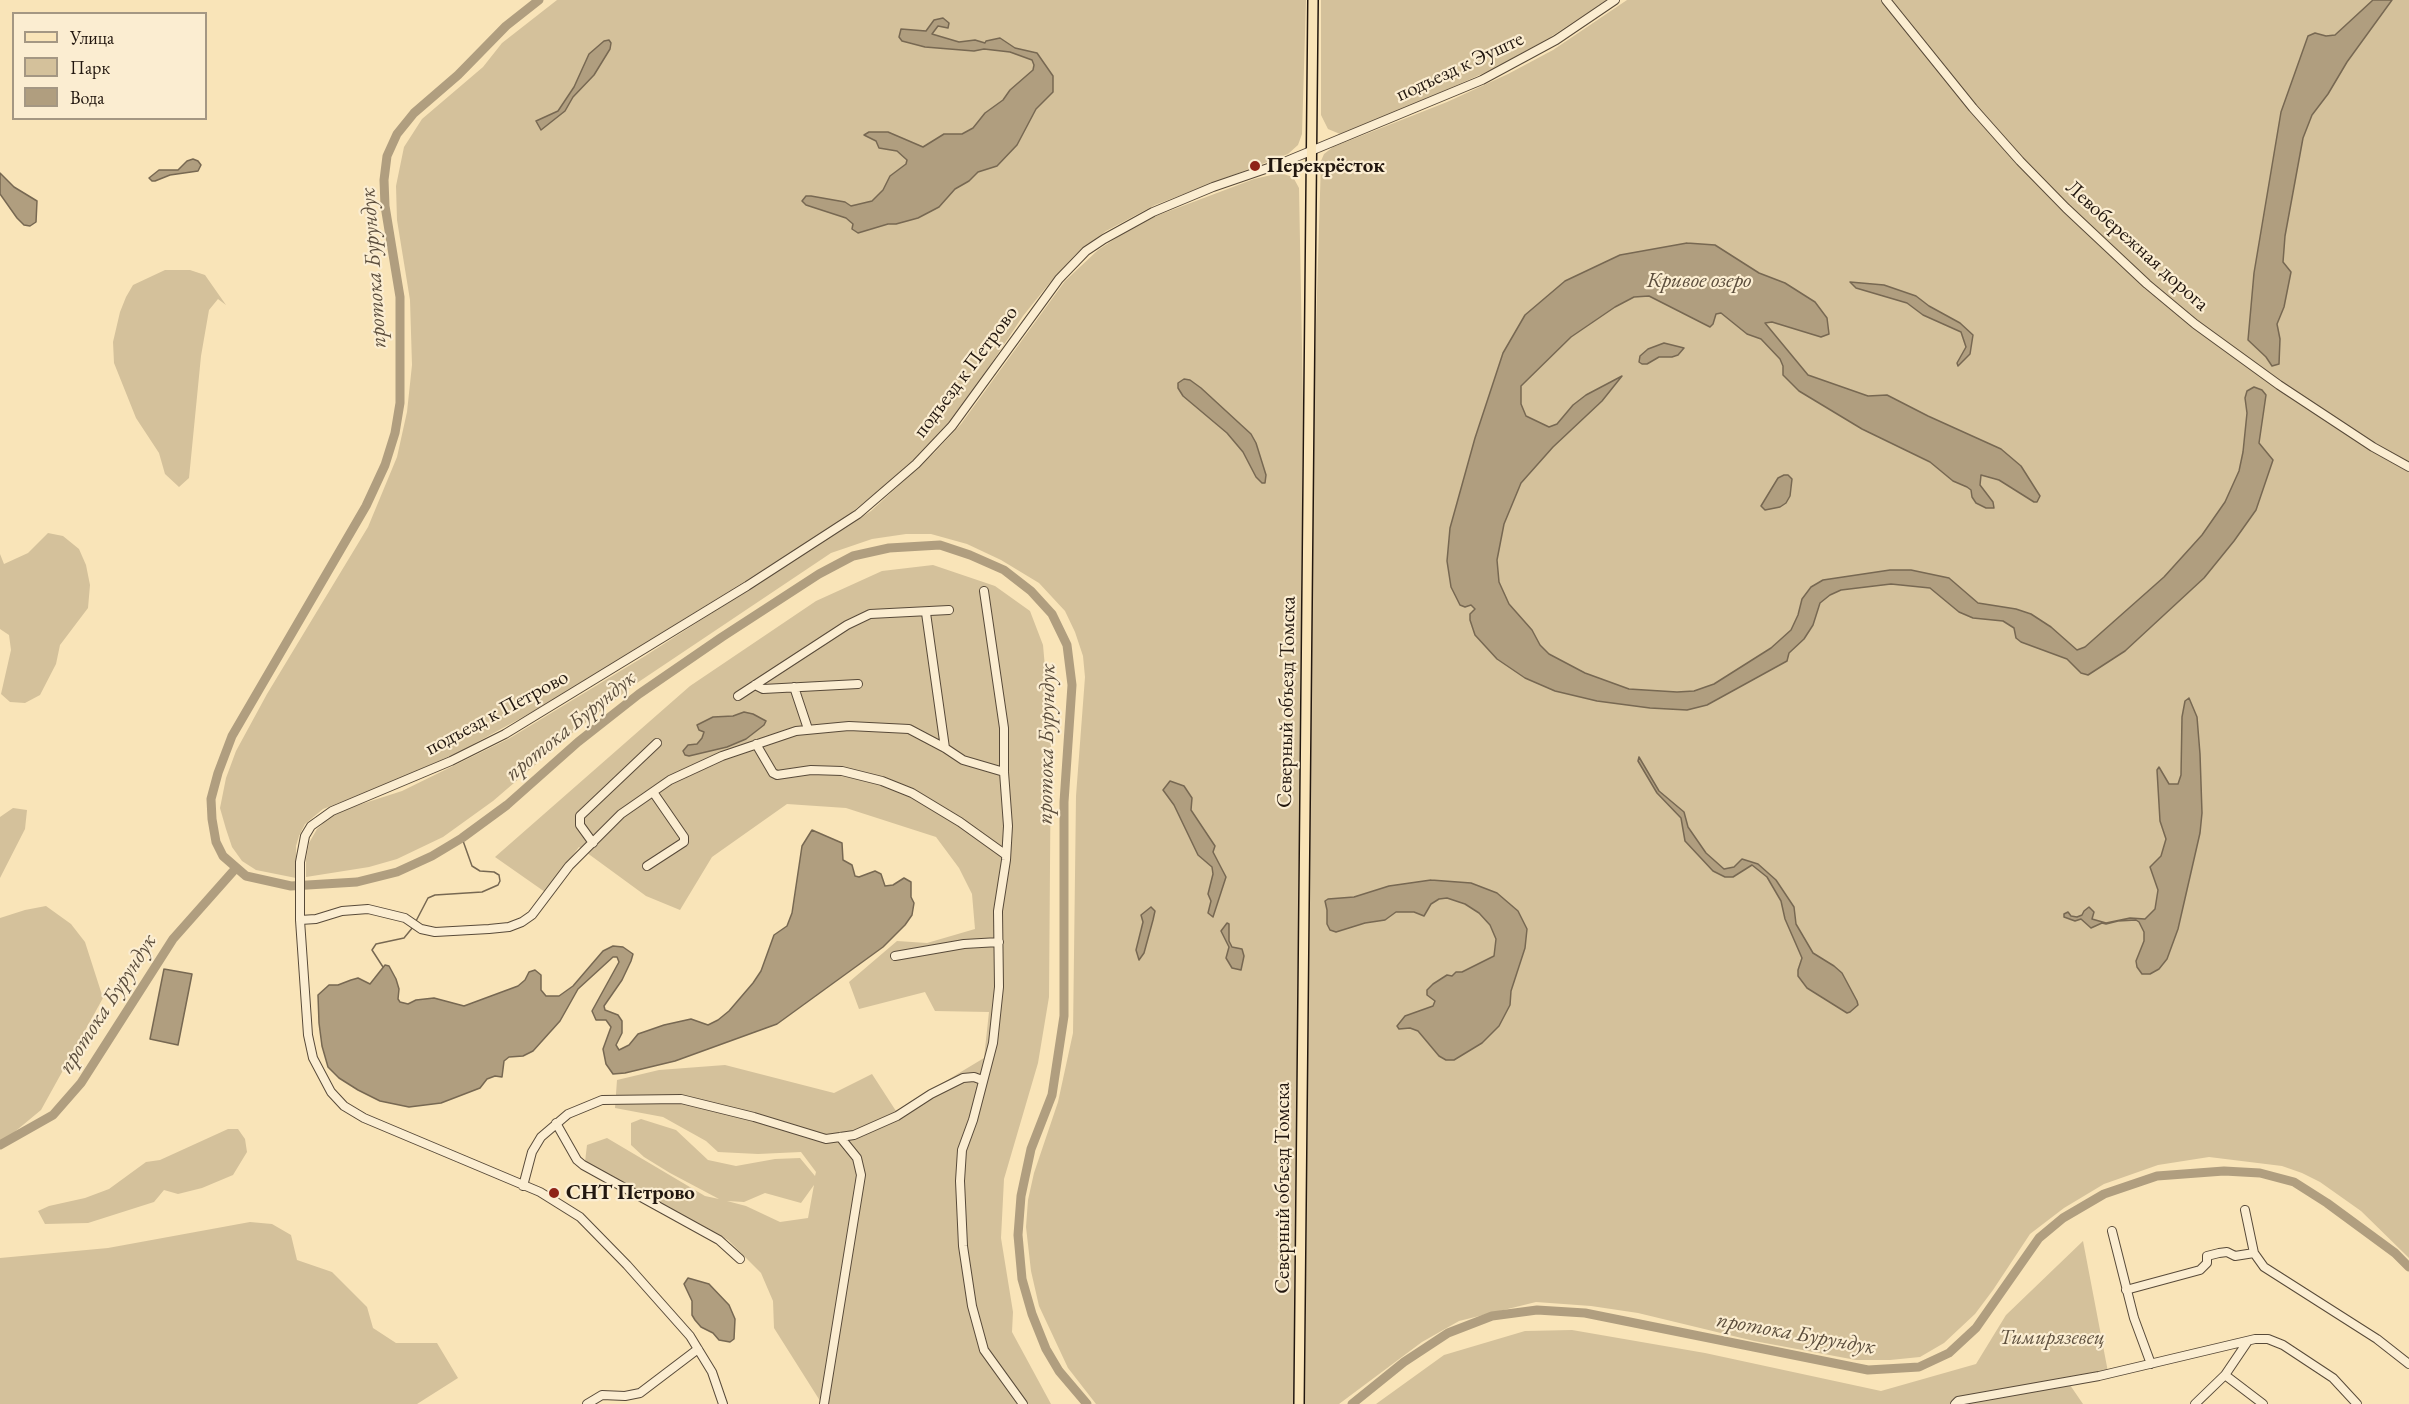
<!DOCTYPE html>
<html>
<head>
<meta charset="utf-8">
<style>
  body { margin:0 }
  #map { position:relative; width:2409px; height:1404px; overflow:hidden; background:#f9e4b8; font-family:"EB Garamond",serif }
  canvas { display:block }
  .legend { position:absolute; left:12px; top:12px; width:195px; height:108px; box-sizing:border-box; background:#fbedd1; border:2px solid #a49783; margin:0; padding:8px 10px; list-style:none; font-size:18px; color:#22170f }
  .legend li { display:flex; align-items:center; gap:12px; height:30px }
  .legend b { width:30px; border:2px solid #a49783 }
</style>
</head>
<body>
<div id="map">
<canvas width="2409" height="1404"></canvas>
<ul class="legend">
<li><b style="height:8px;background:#f9e4b8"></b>Улица</li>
<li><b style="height:16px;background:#d4c19b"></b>Парк</li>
<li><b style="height:16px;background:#b09e7f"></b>Вода</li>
</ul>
</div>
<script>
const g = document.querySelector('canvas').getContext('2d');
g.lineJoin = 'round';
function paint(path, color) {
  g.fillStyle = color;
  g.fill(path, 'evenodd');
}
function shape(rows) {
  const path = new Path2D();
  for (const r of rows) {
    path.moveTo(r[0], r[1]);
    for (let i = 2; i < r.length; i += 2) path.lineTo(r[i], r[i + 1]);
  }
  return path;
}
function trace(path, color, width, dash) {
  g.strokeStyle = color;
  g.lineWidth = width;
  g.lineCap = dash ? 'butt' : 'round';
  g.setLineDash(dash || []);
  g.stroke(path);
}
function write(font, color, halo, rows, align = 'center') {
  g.font = font + ' "EB Garamond",serif';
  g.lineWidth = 4.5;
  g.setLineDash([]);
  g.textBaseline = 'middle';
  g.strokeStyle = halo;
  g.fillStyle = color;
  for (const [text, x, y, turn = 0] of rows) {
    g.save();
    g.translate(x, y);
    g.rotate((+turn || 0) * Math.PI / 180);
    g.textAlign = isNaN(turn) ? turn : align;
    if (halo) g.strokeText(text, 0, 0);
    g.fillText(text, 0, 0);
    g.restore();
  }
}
paint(shape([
  [557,0,1306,0,1302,134,1298,145,1288,154,1155,205,1106,231,1075,255,1052,280,1023,316,963,406,948,425,904,470,837,524,552,701,461,751,385,785,323,809,305,824,299,836,296,846,296,878,256,870,242,861,232,847,226,829,220,808,226,778,236,751,267,694,368,527,397,457,407,412,412,365,410,300,397,220,396,186,404,147,422,119,483,67,502,43],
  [1321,0,1607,0,1549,38,1493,69,1367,125,1340,134,1328,129,1321,115],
  [1627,0,2409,0,2409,1258,2361,1211,2320,1182,2302,1173,2282,1166,2209,1157,2158,1165,2104,1184,2064,1208,2030,1234,1993,1290,1975,1314,1944,1343,1920,1357,1890,1360,1856,1360,1754,1341,1638,1313,1591,1306,1536,1302,1459,1321,1422,1342,1339,1404,1305,1404,1313,425,1321,161,1324,154,1333,147,1447,102,1508,74,1553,50],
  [1280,173,1293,177,1299,188,1303,402,1294,1404,1096,1404,1068,1368,1039,1306,1031,1271,1026,1227,1028,1200,1034,1173,1058,1102,1073,1033,1076,796,1085,677,1083,656,1075,632,1065,611,1039,583,1001,560,967,544,931,534,906,534,872,539,831,553,634,685,571,734,493,801,443,837,397,859,369,867,306,877,306,859,309,843,317,829,330,817,346,809,402,791,510,738,645,656,871,511,935,452,961,424,1065,281,1098,250,1125,232,1156,216,1254,179],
  [165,270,190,270,205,275,226,305,218,299,209,310,201,356,189,478,179,487,165,474,159,453,136,418,114,363,113,342,120,312,126,297,133,285],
  [48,533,63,536,79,549,86,565,90,585,88,608,60,645,56,664,40,695,25,703,10,702,1,694,11,650,9,635,0,629,0,554,4,564,28,553],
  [933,565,995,586,1030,611,1043,645,1051,735,1049,997,1038,1063,1004,1179,1001,1238,1013,1312,1012,1332,1051,1404,822,1404,774,1328,773,1301,761,1273,728,1240,656,1203,585,1162,587,1145,607,1138,705,1196,719,1199,670,1173,644,1157,631,1145,631,1123,641,1119,676,1130,708,1160,736,1166,775,1159,800,1158,815,1176,816,1172,801,1152,758,1154,718,1152,706,1141,663,1117,615,1108,617,1080,659,1070,725,1065,834,1093,872,1074,896,1111,984,1058,989,1012,935,1011,925,992,859,1009,849,982,897,941,927,943,975,929,972,894,959,868,936,837,846,808,787,804,712,857,680,910,646,896,579,847,545,892,495,857,690,686,816,601,882,571],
  [814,1185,808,1218,780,1222,746,1206,727,1201,744,1202,765,1193,801,1203],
  [13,808,27,810,25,829,0,878,0,817],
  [46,906,71,924,85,942,103,998,41,1110,0,1144,0,918,25,910],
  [228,1129,238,1129,245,1139,247,1152,233,1175,202,1188,178,1194,164,1190,154,1202,88,1223,45,1224,38,1211,49,1206,85,1198,109,1189,146,1162,160,1160],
  [250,1222,272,1224,291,1235,297,1260,332,1272,367,1307,373,1328,396,1343,437,1343,458,1378,417,1404,0,1404,0,1258,108,1248],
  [2083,1241,2108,1372,2070,1385,2083,1404,1376,1404,1444,1355,1525,1331,1572,1330,1705,1353,1881,1391,1976,1364,2006,1315]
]), '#d4c19b');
const water = shape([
  [2373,0,2392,0,2347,62,2328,94,2312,115,2303,138,2285,236,2283,262,2291,272,2284,307,2277,324,2280,339,2279,364,2272,366,2266,357,2248,340,2254,273,2281,112,2308,36,2315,33,2326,36,2335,35,2373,0],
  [943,18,949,23,948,28,938,26,932,34,959,42,975,40,985,43,986,41,1000,38,1015,48,1037,53,1053,76,1053,92,1036,109,1017,145,997,166,978,172,969,181,955,189,939,207,918,218,896,224,888,224,858,233,852,229,853,224,846,218,806,205,802,201,806,196,811,196,845,202,851,206,872,201,883,190,890,176,906,164,907,160,897,151,879,148,876,141,864,135,869,132,888,132,923,147,944,134,962,134,973,128,985,113,1003,100,1010,90,1033,70,1034,65,1032,60,1010,52,984,49,974,51,925,47,902,41,899,37,901,29,926,31,934,20,943,18],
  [609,40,611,43,610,49,594,75,573,97,565,111,541,130,536,121,558,111,574,87,589,54,604,41,609,40],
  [193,159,198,161,201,165,198,171,170,175,155,181,152,181,149,178,159,170,178,170,187,161,193,159],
  [0,173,14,187,37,201,36,222,30,226,24,225,17,218,0,194,0,173],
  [1687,243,1715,245,1759,273,1785,283,1815,302,1827,318,1829,334,1821,337,1772,322,1765,323,1808,375,1868,396,1887,395,1928,416,2001,449,2021,466,2040,496,2037,502,2034,502,1999,480,1981,475,1980,485,1993,502,1994,508,1986,508,1976,503,1972,497,1971,490,1967,487,1953,481,1930,462,1862,429,1799,391,1783,375,1783,366,1780,359,1761,339,1747,334,1721,313,1716,314,1713,324,1710,327,1649,296,1634,297,1615,307,1571,337,1521,386,1521,404,1526,416,1549,427,1557,424,1573,405,1586,395,1622,376,1602,401,1553,447,1521,483,1504,524,1497,560,1499,582,1509,604,1532,630,1540,645,1549,654,1585,673,1629,689,1677,692,1694,691,1714,684,1771,648,1791,630,1798,615,1802,599,1811,587,1823,580,1890,570,1911,570,1949,578,1978,603,2016,609,2031,614,2051,627,2077,650,2085,647,2164,577,2202,535,2225,502,2239,471,2243,452,2247,413,2245,398,2247,391,2254,387,2262,390,2266,395,2259,443,2273,460,2256,510,2234,541,2204,578,2125,651,2088,675,2081,673,2067,659,2021,642,2016,638,2014,628,2003,621,1973,618,1959,612,1930,588,1891,584,1841,590,1830,595,1820,603,1813,625,1804,639,1789,653,1787,661,1707,705,1687,710,1650,708,1597,701,1555,691,1525,678,1497,659,1475,635,1470,620,1470,614,1475,609,1471,605,1465,607,1460,605,1451,587,1447,561,1450,528,1475,438,1503,353,1525,315,1565,281,1620,255,1687,243],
  [1850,282,1884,285,1916,296,1929,306,1960,323,1973,335,1970,354,1958,366,1957,363,1966,347,1961,332,1923,315,1907,303,1856,288,1850,282],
  [1664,343,1684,348,1678,355,1672,357,1659,357,1647,364,1642,364,1639,362,1640,356,1648,349,1664,343],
  [1184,379,1190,380,1201,388,1251,434,1256,443,1266,475,1265,483,1262,483,1256,477,1243,452,1227,433,1183,396,1178,388,1178,383,1184,379],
  [1784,475,1788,475,1792,479,1790,496,1786,503,1780,507,1765,510,1761,506,1778,478,1784,475],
  [2189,698,2197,717,2200,754,2202,813,2200,833,2178,929,2167,959,2159,969,2150,974,2142,974,2137,967,2136,961,2144,941,2144,932,2139,922,2136,920,2118,921,2106,924,2102,923,2091,928,2081,919,2075,921,2064,917,2064,914,2068,912,2071,916,2077,917,2082,915,2084,911,2089,907,2094,912,2092,919,2106,923,2130,918,2145,919,2155,909,2158,890,2150,867,2161,856,2166,839,2160,821,2157,770,2159,767,2169,784,2178,784,2181,775,2182,717,2185,701,2189,698],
  [744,712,753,714,766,721,764,725,746,739,727,747,689,756,685,755,683,751,688,745,697,744,702,738,704,732,699,730,697,725,713,717,733,716,744,712],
  [1639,757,1659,791,1684,812,1688,827,1706,853,1724,869,1734,867,1742,859,1758,864,1776,880,1794,907,1796,924,1813,953,1834,966,1842,973,1857,1001,1858,1005,1850,1012,1847,1013,1807,988,1798,976,1798,970,1802,958,1785,919,1781,901,1767,877,1752,865,1733,877,1725,877,1713,871,1685,841,1681,818,1657,793,1638,761,1639,757],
  [1170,781,1184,786,1192,798,1191,810,1215,846,1213,852,1226,877,1213,917,1208,913,1211,901,1208,894,1213,874,1212,867,1198,855,1174,805,1163,790,1170,781],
  [812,830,842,843,843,860,852,865,855,876,859,877,875,871,881,874,885,886,893,885,904,878,911,882,911,897,914,903,912,915,905,925,883,947,777,1024,675,1061,625,1073,613,1074,606,1064,603,1049,611,1027,606,1020,596,1020,592,1011,619,962,617,957,613,957,578,989,560,1021,533,1051,523,1056,509,1057,504,1061,502,1077,495,1076,487,1079,480,1088,441,1103,409,1107,380,1101,358,1090,339,1078,328,1067,322,1046,319,1023,318,995,329,985,338,985,351,980,358,978,370,984,385,965,389,966,396,979,399,989,398,999,400,1002,408,1004,416,1000,434,998,464,1006,518,986,525,980,529,972,535,970,541,975,541,990,546,996,559,996,573,986,603,951,613,946,623,947,633,954,631,961,622,980,604,1006,605,1010,618,1015,622,1021,622,1033,616,1045,619,1050,629,1045,638,1034,664,1025,691,1019,708,1025,718,1020,729,1011,753,983,761,971,774,935,787,926,792,913,802,846,812,830],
  [1431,880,1471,883,1497,893,1518,911,1527,929,1525,948,1511,991,1510,1005,1499,1026,1482,1043,1454,1060,1446,1060,1439,1056,1418,1031,1410,1028,1399,1029,1397,1026,1405,1016,1433,1006,1435,1001,1427,995,1427,990,1433,984,1447,975,1452,976,1456,972,1462,972,1494,956,1496,939,1490,925,1479,913,1465,904,1447,898,1439,899,1431,904,1424,916,1414,912,1396,912,1385,920,1365,923,1336,932,1330,930,1327,924,1327,910,1325,901,1328,899,1354,897,1389,886,1431,880],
  [1151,907,1155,911,1153,920,1144,953,1139,960,1136,950,1143,922,1141,915,1151,907],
  [1227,923,1229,924,1229,941,1232,947,1242,949,1244,956,1241,970,1232,968,1226,958,1229,947,1221,931,1227,923],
  [164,969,192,974,178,1045,150,1039,164,969],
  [688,1278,709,1284,729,1305,735,1319,734,1339,730,1342,719,1340,713,1333,701,1327,695,1320,692,1315,692,1301,684,1284,688,1278]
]);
paint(water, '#b09e7f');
trace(water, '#776852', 1.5);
trace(shape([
  [415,923,428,898,435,895,482,892,498,885,500,881,499,875,494,872,480,871,472,866,462,838],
  [383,967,372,950,376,944,404,938,413,927]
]), '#776852', 1.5);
trace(shape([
  [539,0,506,26,458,75,414,113,397,134,387,156,384,180,385,206,400,297,400,403,395,433,385,465,366,506,232,736,218,773,211,799,212,819,216,842,223,856,246,876,291,886,357,882,397,872,432,856,462,838,507,805,578,742,639,694,722,637,819,574,853,556,889,548,940,545,970,555,1004,570,1031,591,1052,614,1067,645,1072,685,1064,802,1064,1016,1052,1095,1031,1149,1021,1196,1018,1235,1022,1279,1032,1314,1046,1349,1059,1371,1087,1404],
  [0,1145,53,1115,81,1083,173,939,236,868],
  [1352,1404,1404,1362,1448,1333,1492,1316,1537,1310,1585,1313,1868,1370,1919,1367,1949,1353,1976,1328,2039,1238,2063,1218,2104,1194,2157,1176,2224,1171,2260,1173,2294,1182,2327,1203,2395,1253,2409,1267]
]), '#b09e7f', 9);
const minor = shape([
  [1886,0,1973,108,2020,161,2066,208,2147,284,2195,324,2279,385,2373,447,2409,467],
  [984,591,1004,728,1004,772,1008,826,1006,860,998,911,999,987,993,1043,973,1120,962,1150,960,1181,963,1246,972,1306,984,1350,1023,1404],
  [926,613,945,748],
  [755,685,763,689,858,684],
  [794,687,808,729],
  [738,696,847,625,870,614,949,610],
  [756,744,773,773,777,775,811,770,842,771,882,781,912,793,960,822,1006,855],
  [593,843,580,825,580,816,657,743],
  [647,866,684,842,684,837,653,792],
  [300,920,316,919,342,911,368,909,405,918,421,929,435,932,489,929,509,927,522,922,532,915,569,866,621,814,670,780,722,756,796,731,849,726,909,729,945,748,963,760,1004,772],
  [895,956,964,944,999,942],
  [556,1123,577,1160,583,1165,719,1240,740,1259],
  [523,1186,532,1152,541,1137,568,1114,602,1100,681,1099,754,1117,826,1139,854,1135,897,1116,931,1094,963,1078,974,1077,982,1080],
  [2245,1210,2254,1253],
  [2112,1231,2134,1318,2151,1364],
  [2126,1290,2200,1270,2207,1263,2207,1256,2219,1253,2227,1252,2235,1256,2254,1253,2264,1267,2377,1339,2409,1364],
  [2225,1375,2263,1404],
  [587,1404,602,1395,625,1396,640,1393,698,1349],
  [723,1404,712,1372,690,1336,627,1265,580,1217,540,1192,364,1118,344,1106,331,1092,313,1058,308,1035,300,920,300,862,305,836,311,826,332,811,451,761,505,734,747,586,858,514,916,464,952,426,1059,279,1086,251,1104,239,1153,212,1213,187,1277,165,1482,80,1556,40,1615,0],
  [824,1404,861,1175,857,1158,840,1137],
  [1955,1404,1958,1401,2099,1376,2255,1339,2268,1339,2283,1345,2333,1378,2357,1404],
  [2195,1404,2225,1375,2248,1341]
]);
const major = shape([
  [1299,1404,1313,0]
]);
trace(minor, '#584a39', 10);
trace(major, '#22170f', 12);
trace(minor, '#fbedd1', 8);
trace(major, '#f9e4b8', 9);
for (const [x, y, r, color] of [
  [1255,166,6,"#8f2418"],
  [554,1193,6,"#8f2418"]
]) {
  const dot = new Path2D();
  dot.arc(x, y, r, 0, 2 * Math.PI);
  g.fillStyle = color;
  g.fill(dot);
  trace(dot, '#fbedd1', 2);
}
write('21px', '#22170f', '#fbedd1', [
  ["подъезд к Эуште",1460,67,-25],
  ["Левобережная дорога",2137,246,42],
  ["подъезд к Петрово",966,372,-53],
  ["Северный объезд Томска",1287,702,-89],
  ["подъезд к Петрово",497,713,-28],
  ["Северный объезд Томска",1283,1188,-90]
]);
write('bold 21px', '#22170f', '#fbedd1', [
  ["Перекрёсток",1267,166],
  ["СНТ Петрово",566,1193]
], 'left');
write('italic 21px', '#605240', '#fbedd1', [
  ["Тимирязевец",2052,1338]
]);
write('italic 22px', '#5b4d3c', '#fbedd1', [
  ["протока Бурундук",374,268,-94],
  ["Кривое озеро",1699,281],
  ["протока Бурундук",571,726,-39],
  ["протока Бурундук",1047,744,-89],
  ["протока Бурундук",108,1004,-57],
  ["протока Бурундук",1796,1334,10]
]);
</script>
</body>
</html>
